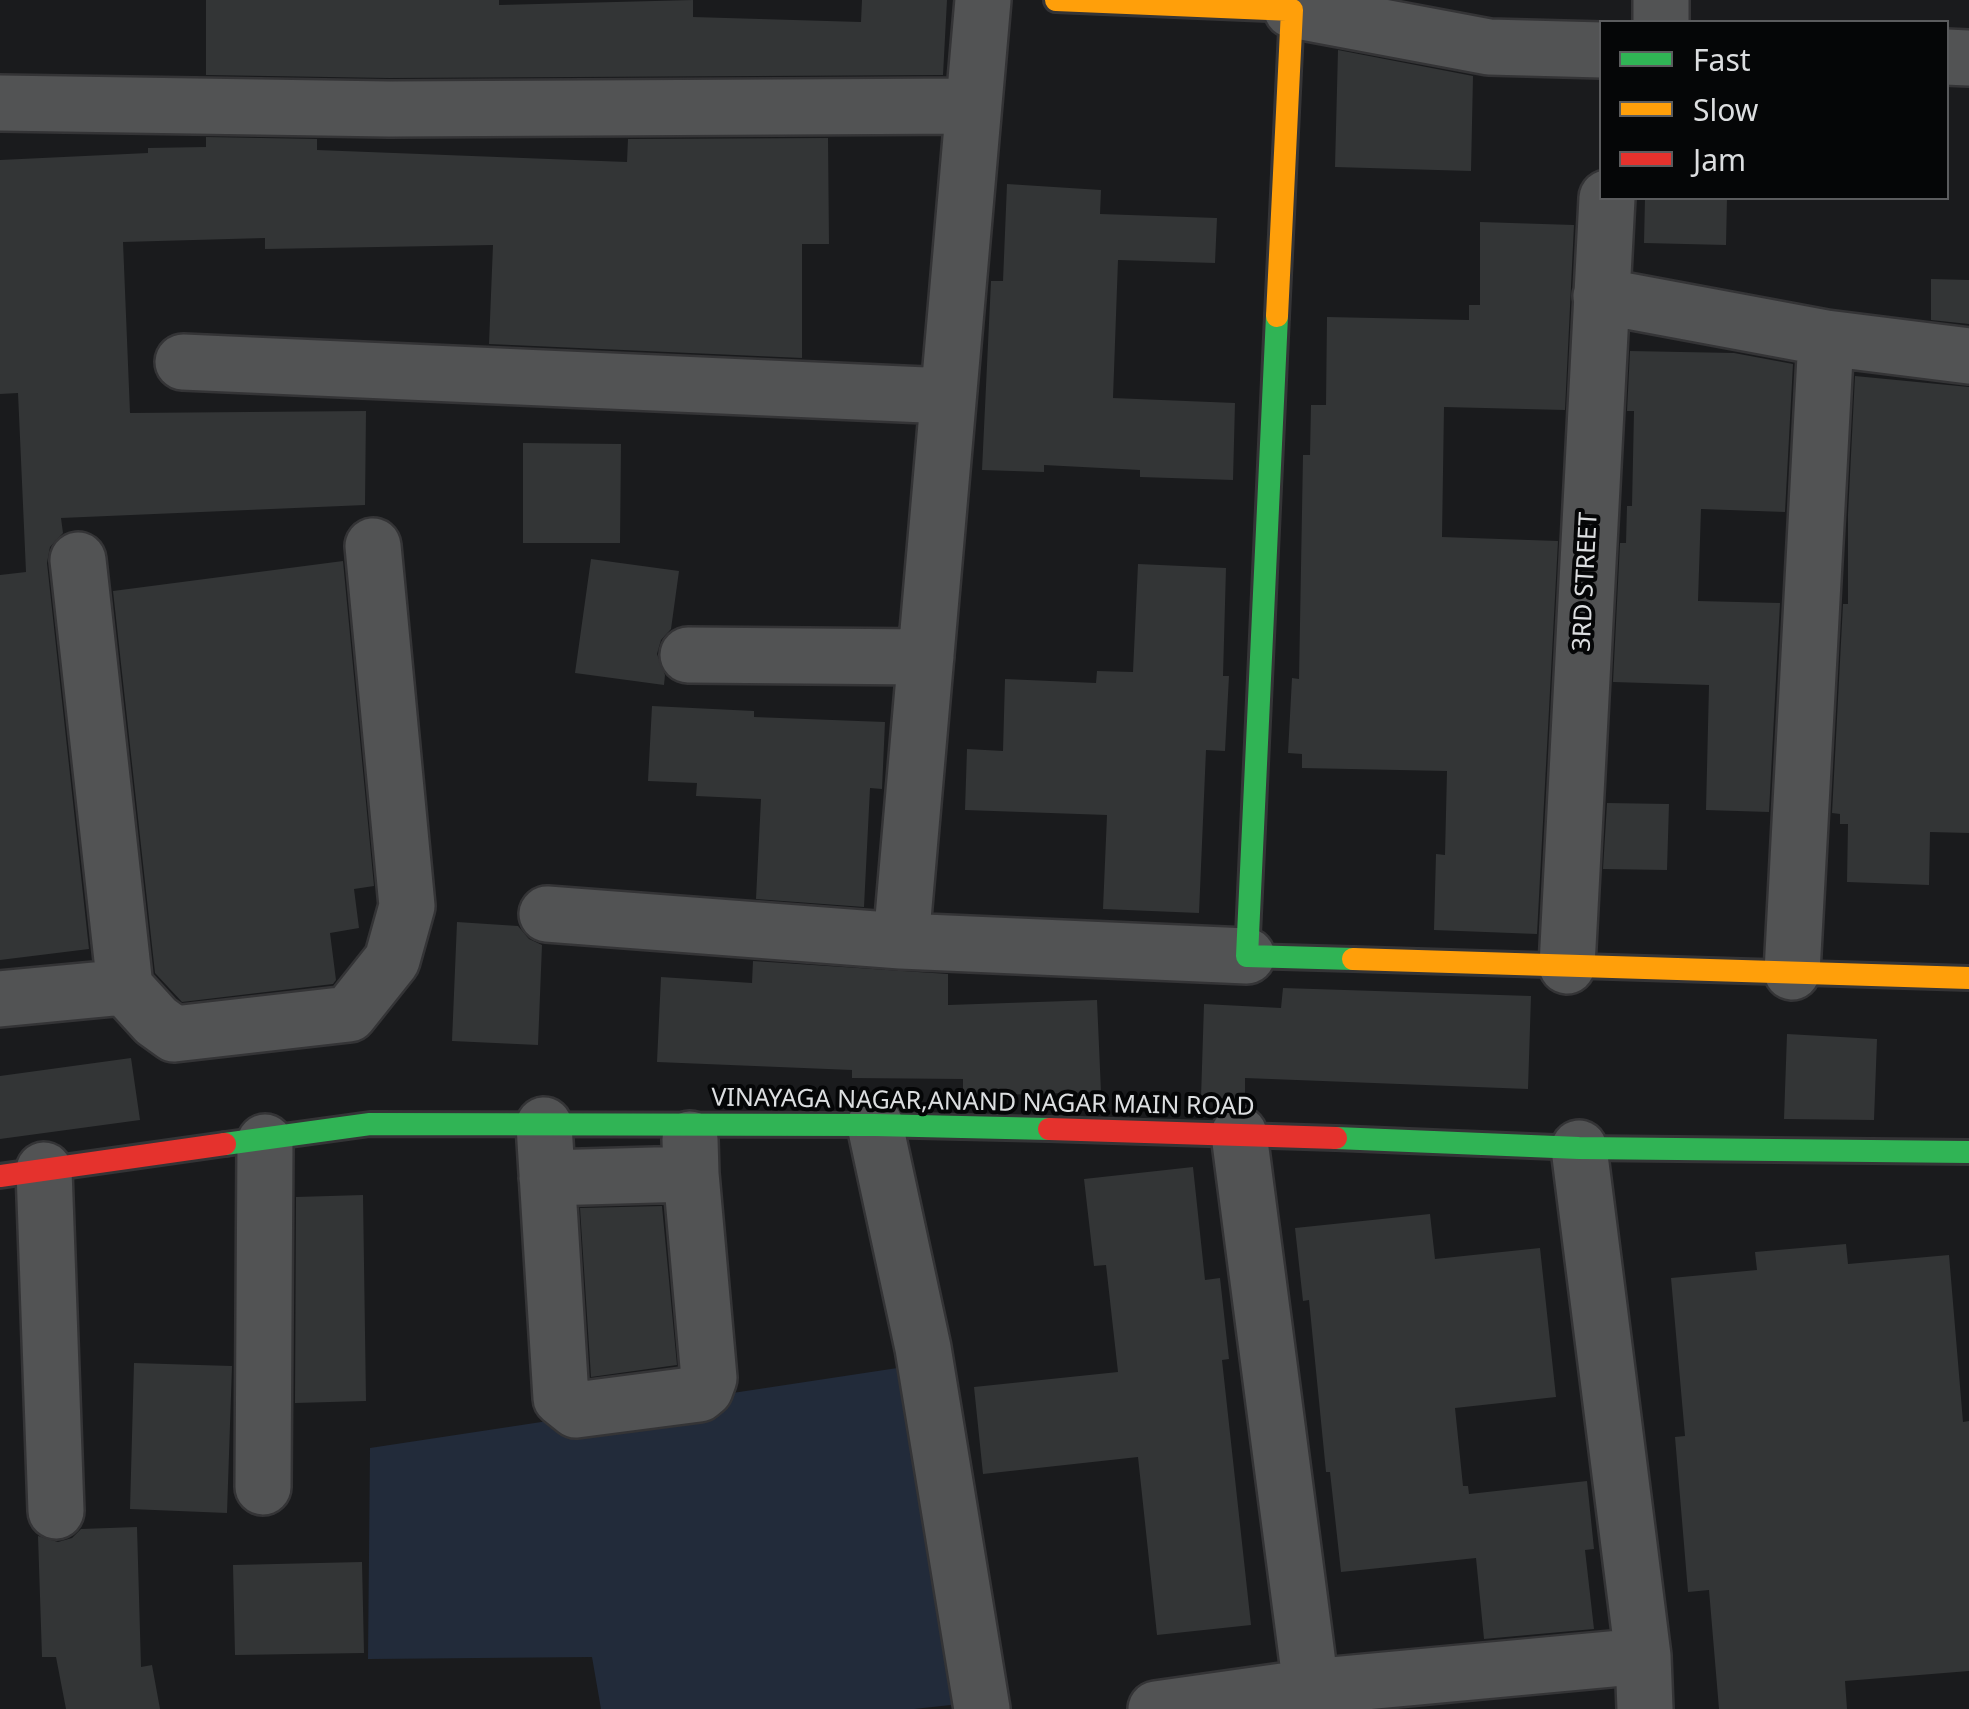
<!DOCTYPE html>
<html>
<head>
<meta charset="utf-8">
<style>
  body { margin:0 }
  #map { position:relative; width:1969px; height:1709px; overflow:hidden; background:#1a1b1d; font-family:"Noto Sans",sans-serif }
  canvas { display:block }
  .legend { position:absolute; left:1599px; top:20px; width:350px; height:180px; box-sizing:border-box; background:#050607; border:2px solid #5b5c5e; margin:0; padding:12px 18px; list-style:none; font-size:30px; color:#dcdee0 }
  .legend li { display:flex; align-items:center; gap:20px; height:50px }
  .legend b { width:50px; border:2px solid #5b5c5e }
</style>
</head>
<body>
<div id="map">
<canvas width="1969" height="1709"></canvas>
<ul class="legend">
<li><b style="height:12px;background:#30b455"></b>Fast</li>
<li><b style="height:12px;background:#ff9f0a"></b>Slow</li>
<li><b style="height:12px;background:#e5322d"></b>Jam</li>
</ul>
</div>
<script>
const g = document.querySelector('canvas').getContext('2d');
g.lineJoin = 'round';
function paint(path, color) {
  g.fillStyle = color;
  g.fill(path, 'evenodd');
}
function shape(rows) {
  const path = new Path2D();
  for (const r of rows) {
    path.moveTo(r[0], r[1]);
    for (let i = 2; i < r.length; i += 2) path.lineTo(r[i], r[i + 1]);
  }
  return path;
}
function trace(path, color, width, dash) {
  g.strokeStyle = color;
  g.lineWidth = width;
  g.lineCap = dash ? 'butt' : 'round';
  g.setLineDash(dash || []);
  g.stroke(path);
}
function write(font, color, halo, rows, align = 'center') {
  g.font = font + ' "Noto Sans",sans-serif';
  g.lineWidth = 8;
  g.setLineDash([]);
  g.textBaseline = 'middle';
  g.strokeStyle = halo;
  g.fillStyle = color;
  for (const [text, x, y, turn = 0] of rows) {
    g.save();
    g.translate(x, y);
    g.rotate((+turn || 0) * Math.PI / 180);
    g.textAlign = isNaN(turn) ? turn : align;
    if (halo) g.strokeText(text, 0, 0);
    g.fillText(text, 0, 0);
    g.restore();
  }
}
paint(shape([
  [904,1367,960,1704,914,1709,601,1709,592,1657,368,1659,370,1448]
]), '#222b3a');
paint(shape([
  [206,0,499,0,499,5,693,0,693,17,861,22,862,0,947,0,943,75,389,78,206,75],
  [1338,50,1473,76,1471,171,1335,167],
  [206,137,317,139,317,150,627,162,628,139,828,138,829,244,802,244,802,358,489,344,493,245,265,249,265,238,123,242,130,413,366,411,365,505,61,518,63,533,50,547,47,563,89,949,0,960,0,575,26,572,18,393,0,394,0,160,148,153,148,148,206,147],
  [1007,184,1101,190,1100,214,1217,218,1215,263,1118,260,1113,398,1235,403,1233,480,1140,477,1140,470,1044,465,1044,472,982,470,991,281,1003,281],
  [1645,198,1727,198,1726,245,1644,243],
  [1480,222,1574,225,1565,410,1444,407,1442,537,1558,541,1537,934,1434,930,1436,854,1445,855,1447,771,1302,768,1302,754,1288,753,1292,678,1299,679,1303,455,1310,455,1311,405,1326,405,1327,317,1469,320,1469,305,1480,305],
  [1931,279,1969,280,1969,324,1931,320],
  [1630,351,1734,353,1793,364,1785,512,1701,509,1698,601,1780,603,1769,812,1706,810,1709,685,1613,682,1620,543,1626,543,1627,506,1632,506,1634,411,1627,411],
  [1855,376,1969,387,1969,833,1930,832,1929,885,1847,882,1848,824,1840,824,1840,814,1832,813,1843,604,1848,604,1848,514],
  [523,443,621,444,620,543,523,543],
  [591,559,679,571,671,629,661,640,657,654,665,675,664,685,575,673],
  [343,561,374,886,354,889,359,928,330,933,336,980,333,984,182,1002,155,973,113,591],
  [1138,564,1226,568,1223,676,1229,676,1225,751,1206,750,1199,913,1103,909,1107,815,965,810,967,749,1003,751,1005,679,1096,683,1097,671,1133,672],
  [652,706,754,711,754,717,885,722,882,789,870,788,864,907,756,899,761,799,696,796,697,783,648,781],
  [1607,803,1669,804,1667,870,1603,869],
  [457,922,518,926,529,939,542,945,538,1045,452,1041],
  [753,961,948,974,948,1005,1097,1000,1101,1092,963,1096,963,1079,852,1078,852,1070,657,1062,661,977,752,983],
  [1283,988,1531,996,1528,1089,1245,1078,1245,1099,1201,1098,1204,1004,1281,1008],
  [1787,1034,1877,1039,1874,1120,1784,1119],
  [131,1058,140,1120,0,1139,0,1076],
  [1193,1167,1205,1280,1220,1278,1229,1359,1222,1360,1251,1625,1157,1635,1138,1457,983,1474,974,1387,1118,1372,1106,1265,1094,1266,1084,1179],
  [363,1195,366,1401,295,1403,296,1197],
  [662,1206,677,1365,591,1377,580,1208],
  [1430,1214,1435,1259,1540,1248,1556,1397,1455,1408,1463,1486,1468,1486,1469,1494,1587,1481,1594,1549,1585,1550,1594,1629,1484,1639,1476,1558,1341,1572,1330,1472,1326,1472,1309,1300,1303,1301,1295,1228],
  [1846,1244,1848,1264,1949,1255,1963,1422,1969,1421,1969,1671,1845,1681,1847,1709,1719,1709,1709,1590,1688,1592,1675,1437,1685,1436,1671,1278,1757,1270,1755,1252],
  [134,1363,232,1366,227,1513,130,1509],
  [137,1527,141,1667,152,1665,160,1709,66,1709,56,1657,42,1657,38,1536,58,1542,72,1538,81,1529],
  [362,1562,364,1653,235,1655,233,1565]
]), '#333536');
const street = shape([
  [1292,10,1489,47,1602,50],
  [1661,22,1661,0],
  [1946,57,1969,58],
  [0,103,389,109,973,106],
  [1601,296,1826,338,1969,356],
  [183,362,948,396],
  [78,560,125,987],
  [688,655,926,657],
  [547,914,901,941,983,0],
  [901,941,1247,956],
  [1567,966,1607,198],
  [1792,972,1826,338],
  [0,999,125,987,156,1021,174,1034,349,1014,392,960,407,906,373,546],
  [544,1125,561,1398,576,1410,699,1394,705,1389,709,1378,691,1174],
  [875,1125,923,1348,982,1709],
  [1579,1148,1643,1656,1645,1709],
  [44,1170,56,1511],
  [547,1178,691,1174,690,1139],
  [263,1487,265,1142],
  [1311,1687,1643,1656],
  [1156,1709,1311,1687,1239,1134]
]);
const fast = shape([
  [1277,316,1247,956,1353,959],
  [1336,1138,1579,1148,1969,1152],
  [225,1144,370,1124,875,1125,1049,1129]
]);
const slow = shape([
  [1056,0,1292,10,1277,316],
  [1353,959,1969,978]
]);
const jam = shape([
  [1049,1129,1336,1138],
  [0,1176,225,1144]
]);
trace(street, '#343436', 60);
trace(fast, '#343436', 28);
trace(slow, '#343436', 28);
trace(jam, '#343436', 28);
trace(street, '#525354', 55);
trace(fast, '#30b455', 22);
trace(slow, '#ff9f0a', 22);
trace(jam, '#e5322d', 22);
write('25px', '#dcdee0', '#050607', [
  ["3RD STREET",1586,582,-87],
  ["VINAYAGA NAGAR,ANAND NAGAR MAIN ROAD",983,1103,1]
]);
</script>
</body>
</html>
